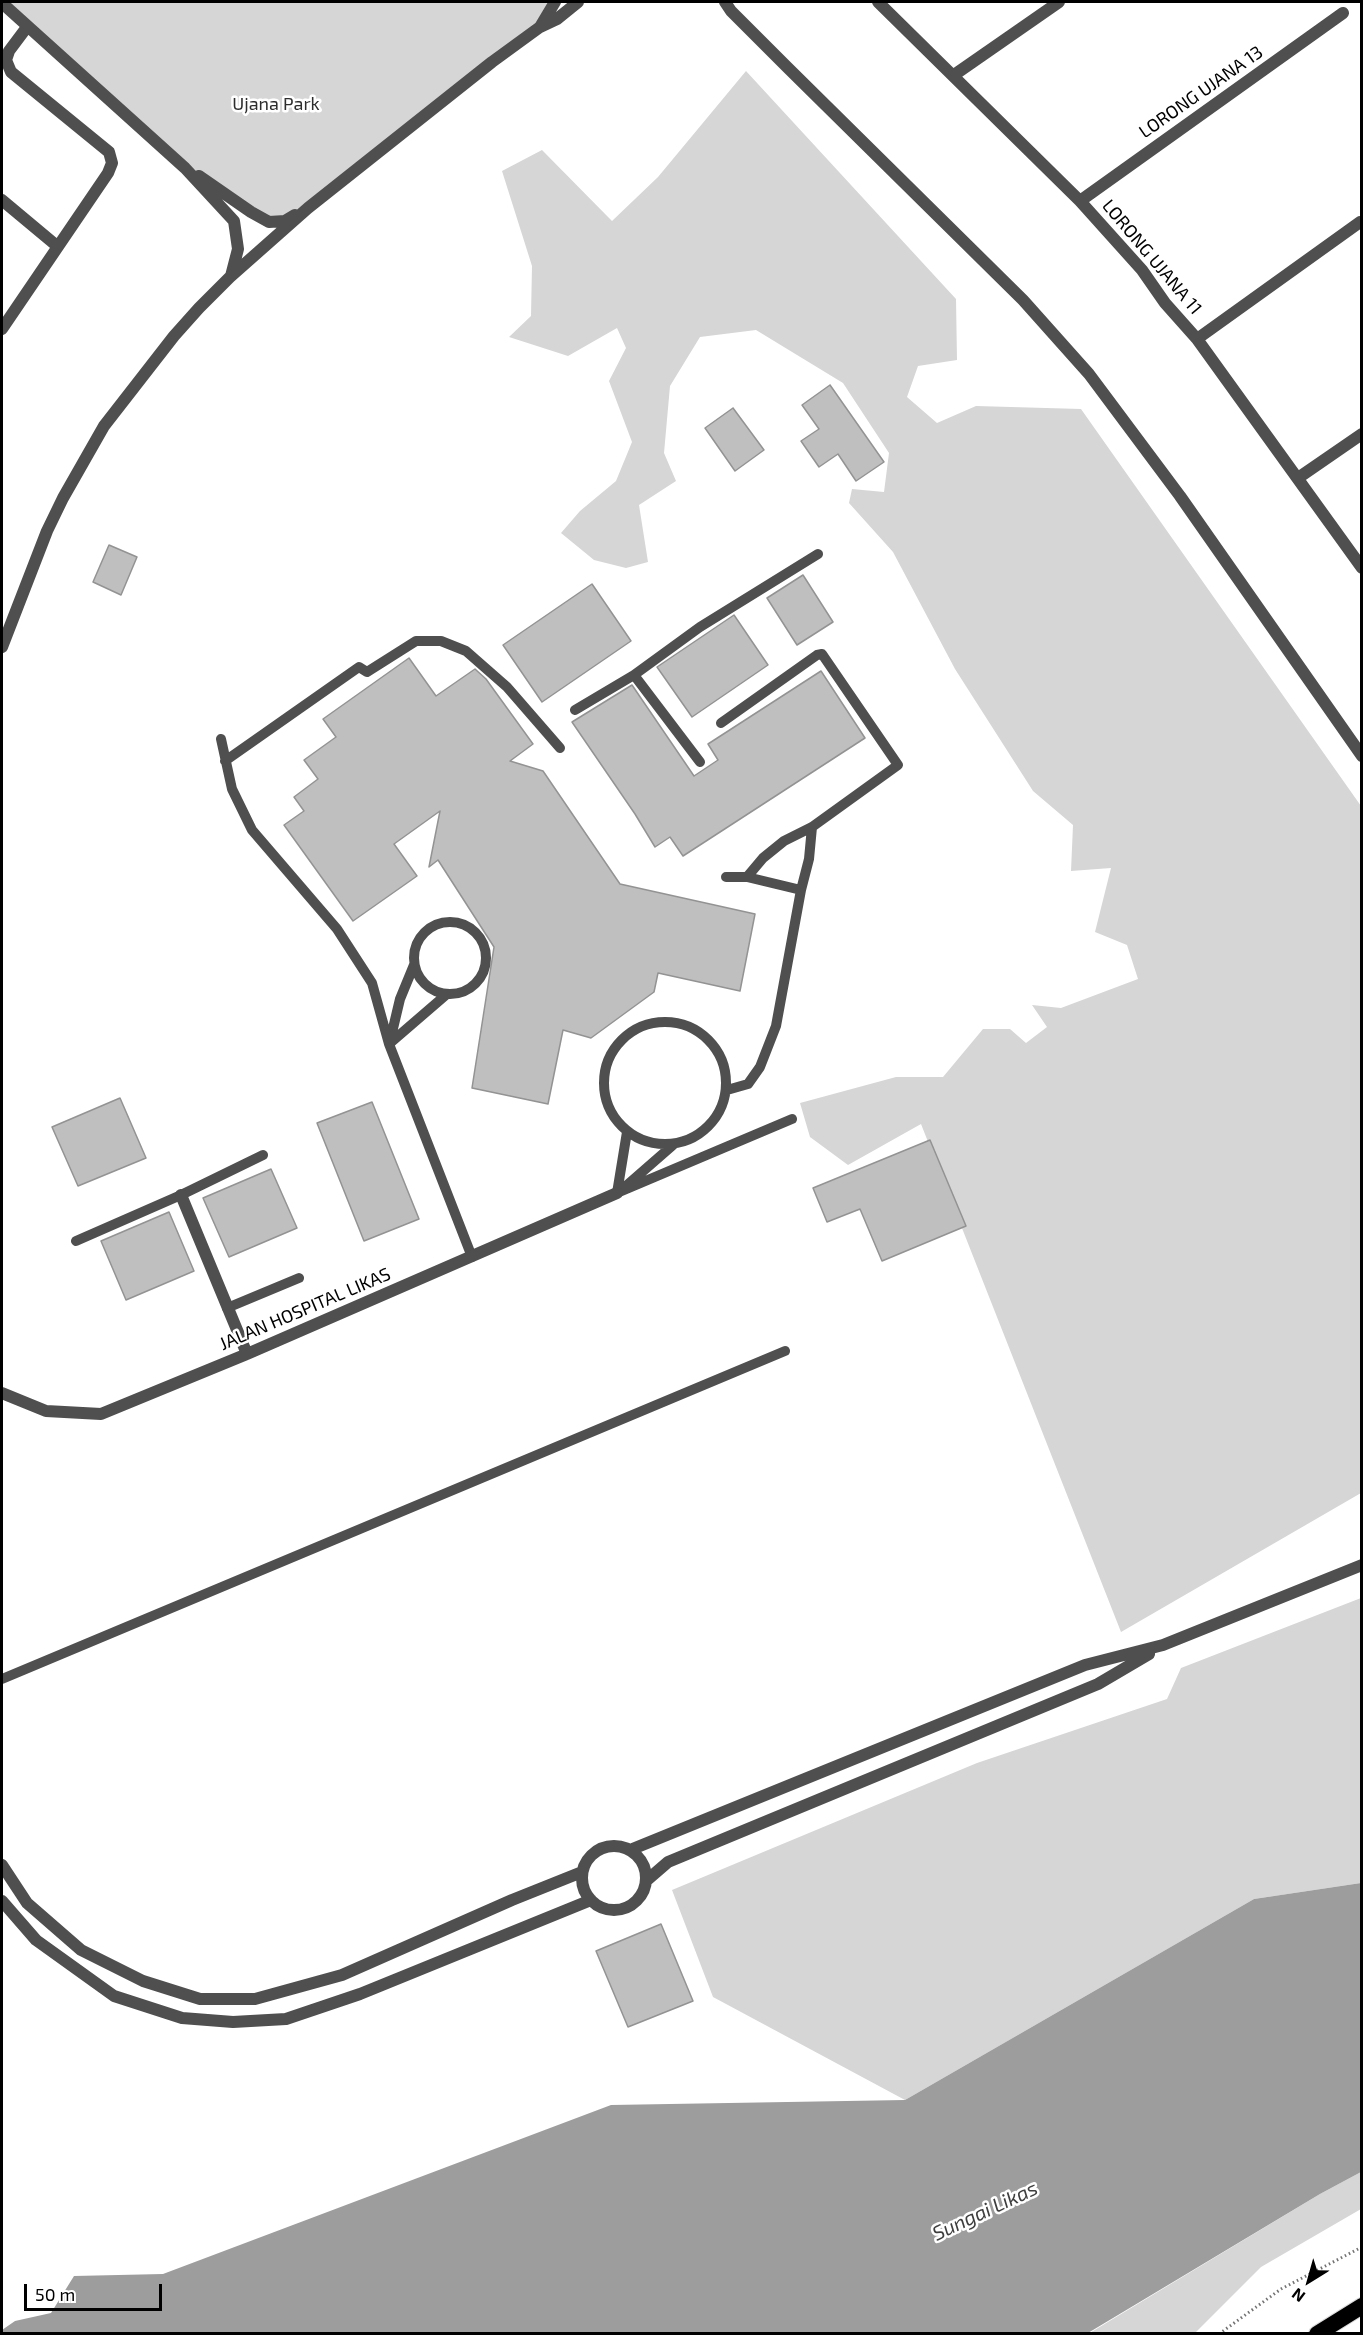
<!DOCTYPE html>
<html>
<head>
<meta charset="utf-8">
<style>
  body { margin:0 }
  #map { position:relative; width:1363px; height:2335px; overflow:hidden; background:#fff; font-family:"Exo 2",sans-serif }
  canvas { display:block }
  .frame { position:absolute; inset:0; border:3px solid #000; pointer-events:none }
  .north { position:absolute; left:1279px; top:2251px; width:60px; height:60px; -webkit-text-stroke:4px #fff; paint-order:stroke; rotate:217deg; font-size:16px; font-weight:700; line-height:24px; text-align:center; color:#000 }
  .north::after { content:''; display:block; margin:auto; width:21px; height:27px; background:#000; clip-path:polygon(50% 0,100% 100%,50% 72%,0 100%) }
  .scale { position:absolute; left:24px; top:2284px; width:138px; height:27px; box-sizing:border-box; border:3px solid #000; border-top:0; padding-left:8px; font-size:18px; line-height:21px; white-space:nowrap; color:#000; -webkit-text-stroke:4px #fff; paint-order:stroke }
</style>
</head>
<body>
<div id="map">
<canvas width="1363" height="2335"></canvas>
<div class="frame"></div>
<div class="north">N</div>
<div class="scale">50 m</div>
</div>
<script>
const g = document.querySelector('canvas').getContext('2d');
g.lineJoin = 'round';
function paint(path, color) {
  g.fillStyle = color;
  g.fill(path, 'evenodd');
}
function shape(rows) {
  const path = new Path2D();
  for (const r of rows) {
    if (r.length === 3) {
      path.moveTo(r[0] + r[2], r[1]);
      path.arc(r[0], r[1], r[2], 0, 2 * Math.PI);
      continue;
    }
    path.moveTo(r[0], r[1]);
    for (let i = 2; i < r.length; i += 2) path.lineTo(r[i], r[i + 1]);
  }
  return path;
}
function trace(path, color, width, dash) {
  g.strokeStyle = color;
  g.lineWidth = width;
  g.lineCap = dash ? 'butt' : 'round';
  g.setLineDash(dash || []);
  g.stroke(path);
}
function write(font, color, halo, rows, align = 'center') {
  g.font = font + ' "Exo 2",sans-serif';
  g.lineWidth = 5;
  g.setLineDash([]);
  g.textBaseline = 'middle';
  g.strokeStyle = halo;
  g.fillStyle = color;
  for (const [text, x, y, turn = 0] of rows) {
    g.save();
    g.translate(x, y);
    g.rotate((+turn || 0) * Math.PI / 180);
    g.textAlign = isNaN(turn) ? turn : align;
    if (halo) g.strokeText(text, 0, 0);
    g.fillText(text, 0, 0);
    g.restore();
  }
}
paint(shape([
  [2,2,555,2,540,27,308,208,269,222,185,168],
  [746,71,956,299,957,360,918,366,907,397,937,423,976,406,1081,409,1361,806,1361,1493,1121,1632,921,1124,848,1165,810,1137,800,1103,896,1077,943,1077,983,1029,1010,1029,1026,1043,1047,1027,1032,1005,1061,1008,1138,979,1127,945,1095,932,1111,868,1071,871,1073,825,1033,791,955,669,893,552,849,503,852,489,884,492,889,453,843,383,756,330,700,337,670,386,664,453,676,481,639,505,648,562,626,568,594,560,561,533,580,511,616,481,632,442,609,381,626,348,617,328,568,356,509,337,531,316,532,266,502,171,542,150,612,221,658,177],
  [1361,1598,1361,1883,1254,1899,905,2100,713,1997,672,1890,977,1763,1167,1699,1181,1668],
  [1361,2172,1361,2209,1261,2267,1195,2333,1088,2334,1320,2194]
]), '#d6d6d6');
paint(shape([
  [1361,1883,1361,2172,1320,2194,1088,2333,2,2333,2,2330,15,2321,51,2313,74,2276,163,2274,611,2105,905,2100,1254,1899]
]), '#9d9d9d');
const building = shape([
  [830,385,884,462,856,481,838,454,819,467,801,441,819,429,802,405,830,385],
  [733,408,764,450,735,471,705,428,733,408],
  [109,545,137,557,121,595,93,582,109,545],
  [803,575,833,622,797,645,767,598,803,575],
  [592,584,631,641,542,702,503,645,592,584],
  [734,615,768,665,692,717,657,667,734,615],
  [409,658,436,696,475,669,486,679,533,744,510,761,543,771,620,884,755,914,740,991,658,973,654,992,591,1038,563,1030,548,1104,472,1088,494,947,438,860,429,867,440,811,394,844,417,876,353,921,284,825,304,811,294,797,318,779,304,760,336,737,323,719,409,658],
  [821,671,865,738,683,856,670,837,655,847,635,814,572,722,632,685,694,776,718,760,708,744,821,671],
  [120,1098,146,1158,78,1186,52,1127,120,1098],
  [372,1102,419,1219,364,1241,317,1123,372,1102],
  [930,1140,966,1226,882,1261,860,1209,827,1222,813,1188,930,1140],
  [271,1169,297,1228,229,1257,203,1198,271,1169],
  [169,1212,194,1271,126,1300,101,1241,169,1212],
  [661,1924,693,2001,628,2027,596,1951,661,1924]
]);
paint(building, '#bfbfbf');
trace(building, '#939393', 1.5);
const trunk = shape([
  [1317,2334,1362,2306]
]);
trace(trunk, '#dbdbdb', 18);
trace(shape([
  [1219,2334,1281,2289,1362,2247]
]), '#717171', 3, [1.5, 3]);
trace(shape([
  [634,675,700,762],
  [575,710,634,675,700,627,818,554],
  [721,723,817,655,822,654,898,765,812,827,784,841,763,858,747,877,801,890],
  [221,739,232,789,252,830,337,929,372,983,389,1044,472,1257],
  [225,761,359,667,367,672,416,641,441,641,466,651,507,687,560,748],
  [726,877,747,877],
  [450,958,36],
  [665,1083,61],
  [390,1041,400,999,414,965],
  [389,1044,447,994],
  [727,1090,748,1084,760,1067,776,1026,801,890,809,859,812,827],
  [626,1186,673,1145],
  [617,1193,792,1119],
  [617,1193,627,1132],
  [76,1241,181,1195,263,1155],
  [227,1308,299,1278],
  [2,1679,785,1351]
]), '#4f4f4f', 10);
trace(shape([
  [725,2,731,11,787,67,1023,300,1089,374,1180,496,1362,756],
  [878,2,1080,201,1142,270,1165,303,1197,339,1362,568],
  [2,3,185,168,234,221,238,249,231,276],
  [540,27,555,2],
  [954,75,1059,2],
  [199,176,251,212,269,222,285,221,295,215],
  [2,200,57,246],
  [1080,201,1343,13],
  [2,329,108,173,112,163,109,152,11,72,6,60,9,51,27,27],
  [1197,339,1360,222],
  [1298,478,1362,434],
  [2,647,47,531,63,498,104,426,174,336,199,308,230,277,308,208,492,62,540,27,557,19,578,2],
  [181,1195,247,1354],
  [2,1393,46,1411,101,1414,247,1354,617,1193],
  [614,1878,32],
  [630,1850,1085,1665,1163,1645,1362,1565],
  [2,1865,27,1903,81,1950,143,1981,200,1999,255,1999,342,1975,512,1900,582,1872],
  [646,1881,668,1862,1098,1684,1149,1654],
  [2,1901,36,1940,114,1996,182,2018,233,2022,286,2019,360,1994,591,1900]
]), '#4f4f4f', 12);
trace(trunk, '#000', 16);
write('18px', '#000', '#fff', [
  ["LORONG UJANA 13",1201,92,-35],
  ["LORONG UJANA 11",1152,257,50],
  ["JALAN HOSPITAL LIKAS",305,1309,-23]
]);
write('18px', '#2d2d2d', '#fff', [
  ["Ujana Park",276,104]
]);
write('italic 20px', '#3e3e3e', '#fff', [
  ["Sungai Likas",985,2211,-25]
]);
</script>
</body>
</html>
